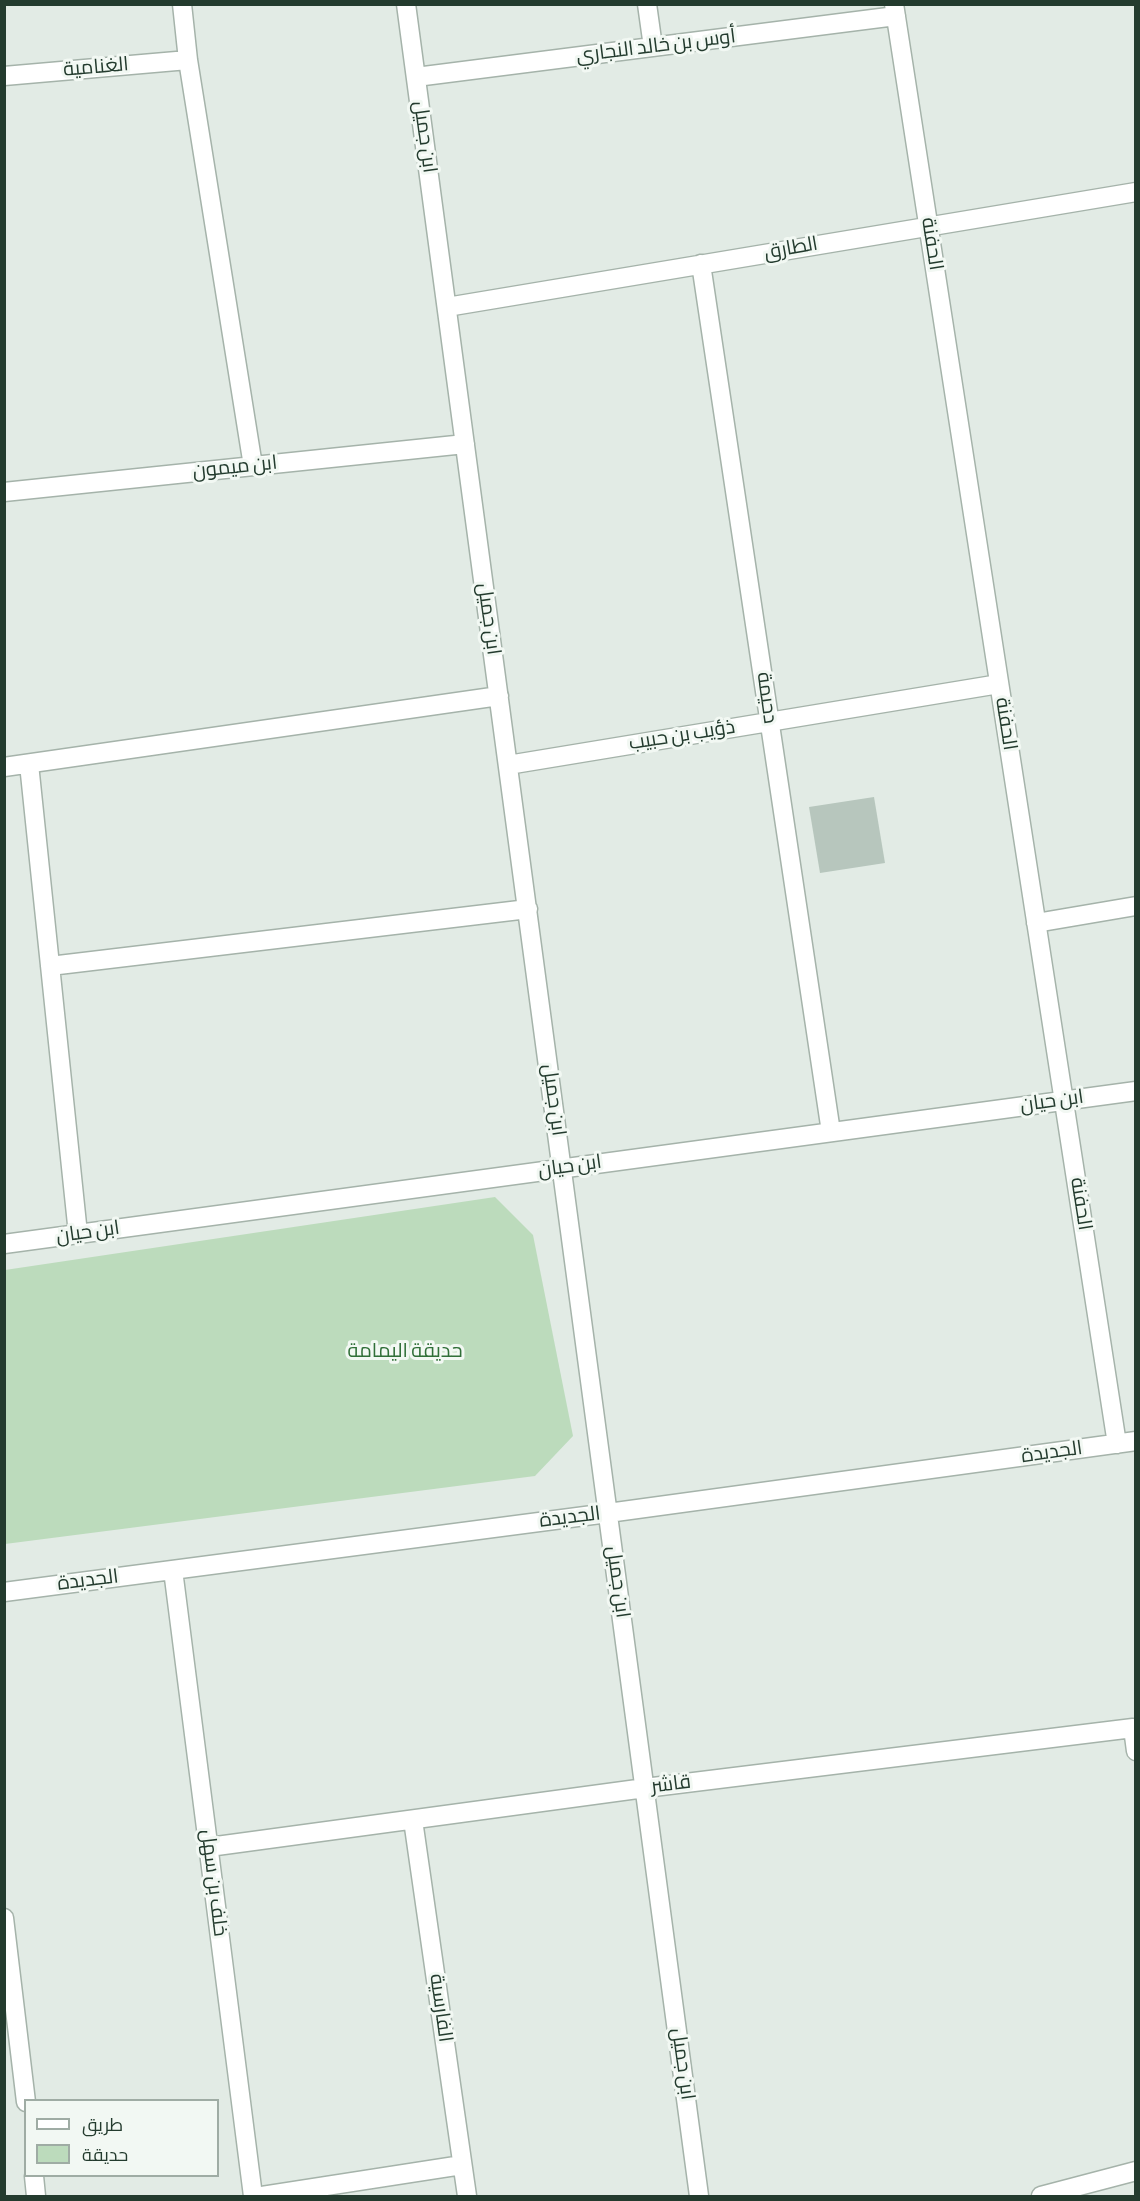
<!DOCTYPE html>
<html>
<head>
<meta charset="utf-8">
<style>
  body { margin:0 }
  #map { position:relative; width:1140px; height:2201px; overflow:hidden; background:#e2ebe5; font-family:"Sofia Sans Condensed",Cairo,sans-serif }
  canvas { display:block }
  .frame { position:absolute; inset:0; border:6px solid #233b2e; pointer-events:none }
  .legend { position:absolute; left:24px; top:2099px; width:195px; height:78px; box-sizing:border-box; background:#f2f8f3; border:2px solid #9faca4; margin:0; padding:8px 10px; list-style:none; font-size:18px; color:#233b2e }
  .legend li { display:flex; align-items:center; gap:12px; height:30px }
  .legend b { width:30px; border:2px solid #9faca4 }
</style>
</head>
<body>
<div id="map">
<canvas width="1140" height="2201"></canvas>
<div class="frame"></div>
<ul class="legend">
<li><b style="height:8px;background:#fff"></b>طريق</li>
<li><b style="height:16px;background:#bcdbbc"></b>حديقة</li>
</ul>
</div>
<script>
const g = document.querySelector('canvas').getContext('2d');
g.lineJoin = 'round';
function paint(path, color) {
  g.fillStyle = color;
  g.fill(path, 'evenodd');
}
function shape(rows) {
  const path = new Path2D();
  for (const r of rows) {
    path.moveTo(r[0], r[1]);
    for (let i = 2; i < r.length; i += 2) path.lineTo(r[i], r[i + 1]);
  }
  return path;
}
function trace(path, color, width, dash) {
  g.strokeStyle = color;
  g.lineWidth = width;
  g.lineCap = dash ? 'butt' : 'round';
  g.setLineDash(dash || []);
  g.stroke(path);
}
function write(font, color, halo, rows, align = 'center') {
  g.font = font + ' "Sofia Sans Condensed",Cairo,sans-serif';
  g.lineWidth = 6;
  g.setLineDash([]);
  g.textBaseline = 'middle';
  g.strokeStyle = halo;
  g.fillStyle = color;
  for (const [text, x, y, turn = 0] of rows) {
    g.save();
    g.translate(x, y);
    g.rotate((+turn || 0) * Math.PI / 180);
    g.textAlign = isNaN(turn) ? turn : align;
    if (halo) g.strokeText(text, 0, 0);
    g.fillText(text, 0, 0);
    g.restore();
  }
}
paint(shape([
  [495,1197,533,1235,573,1436,535,1476,5,1544,5,1270]
]), '#bcdbbc');
paint(shape([
  [874,797,885,863,820,873,809,807]
]), '#b7c6bd');
const minor = shape([
  [182,4,188,60,253,466],
  [406,4,699,2196],
  [647,4,653,47],
  [894,4,1117,1444],
  [4,76,188,60],
  [416,77,896,16],
  [701,264,831,1132],
  [447,307,1136,192],
  [4,492,465,444],
  [29,764,78,1234],
  [508,765,999,684],
  [4,767,499,696],
  [1036,923,1136,906],
  [50,966,528,909],
  [4,1244,1136,1091],
  [173,1570,253,2196],
  [4,1592,608,1513,1136,1441],
  [413,1820,467,2196],
  [209,1847,645,1788,1133,1728,1136,1751],
  [4,1918,26,2102],
  [34,2176,36,2196],
  [262,2196,462,2165],
  [1041,2196,1136,2171]
]);
trace(minor, '#a5b3aa', 21);
trace(minor, '#fff', 18);
write('20px', '#233b2e', '#f2f8f3', [
  ["أوس بن خالد النجاري",656,47,-7],
  ["الغنامية",96,68,-5],
  ["ابن جميل",424,137,82],
  ["الحفنة",931,244,81],
  ["الطارق",791,249,-10],
  ["ابن ميمون",235,468,-6],
  ["ابن جميل",488,619,82],
  ["دحيمة",766,698,82],
  ["الحفنة",1005,724,81],
  ["ذؤيب بن حبيب",682,736,-9],
  ["ابن جميل",553,1100,82],
  ["ابن حيان",1052,1102,-8],
  ["ابن حيان",570,1167,-8],
  ["الحفنة",1080,1204,81],
  ["ابن حيان",88,1233,-8],
  ["الجديدة",1052,1453,-8],
  ["الجديدة",570,1518,-7],
  ["الجديدة",88,1581,-7],
  ["ابن جميل",617,1582,82],
  ["قاشر",671,1785,-7],
  ["خلف بن سهل",213,1883,83],
  ["الفارسية",440,2008,82],
  ["ابن جميل",682,2064,82]
]);
write('20px', '#306f38', '#f2f8f3', [
  ["حديقة اليمامة",405,1352]
]);
</script>
</body>
</html>
